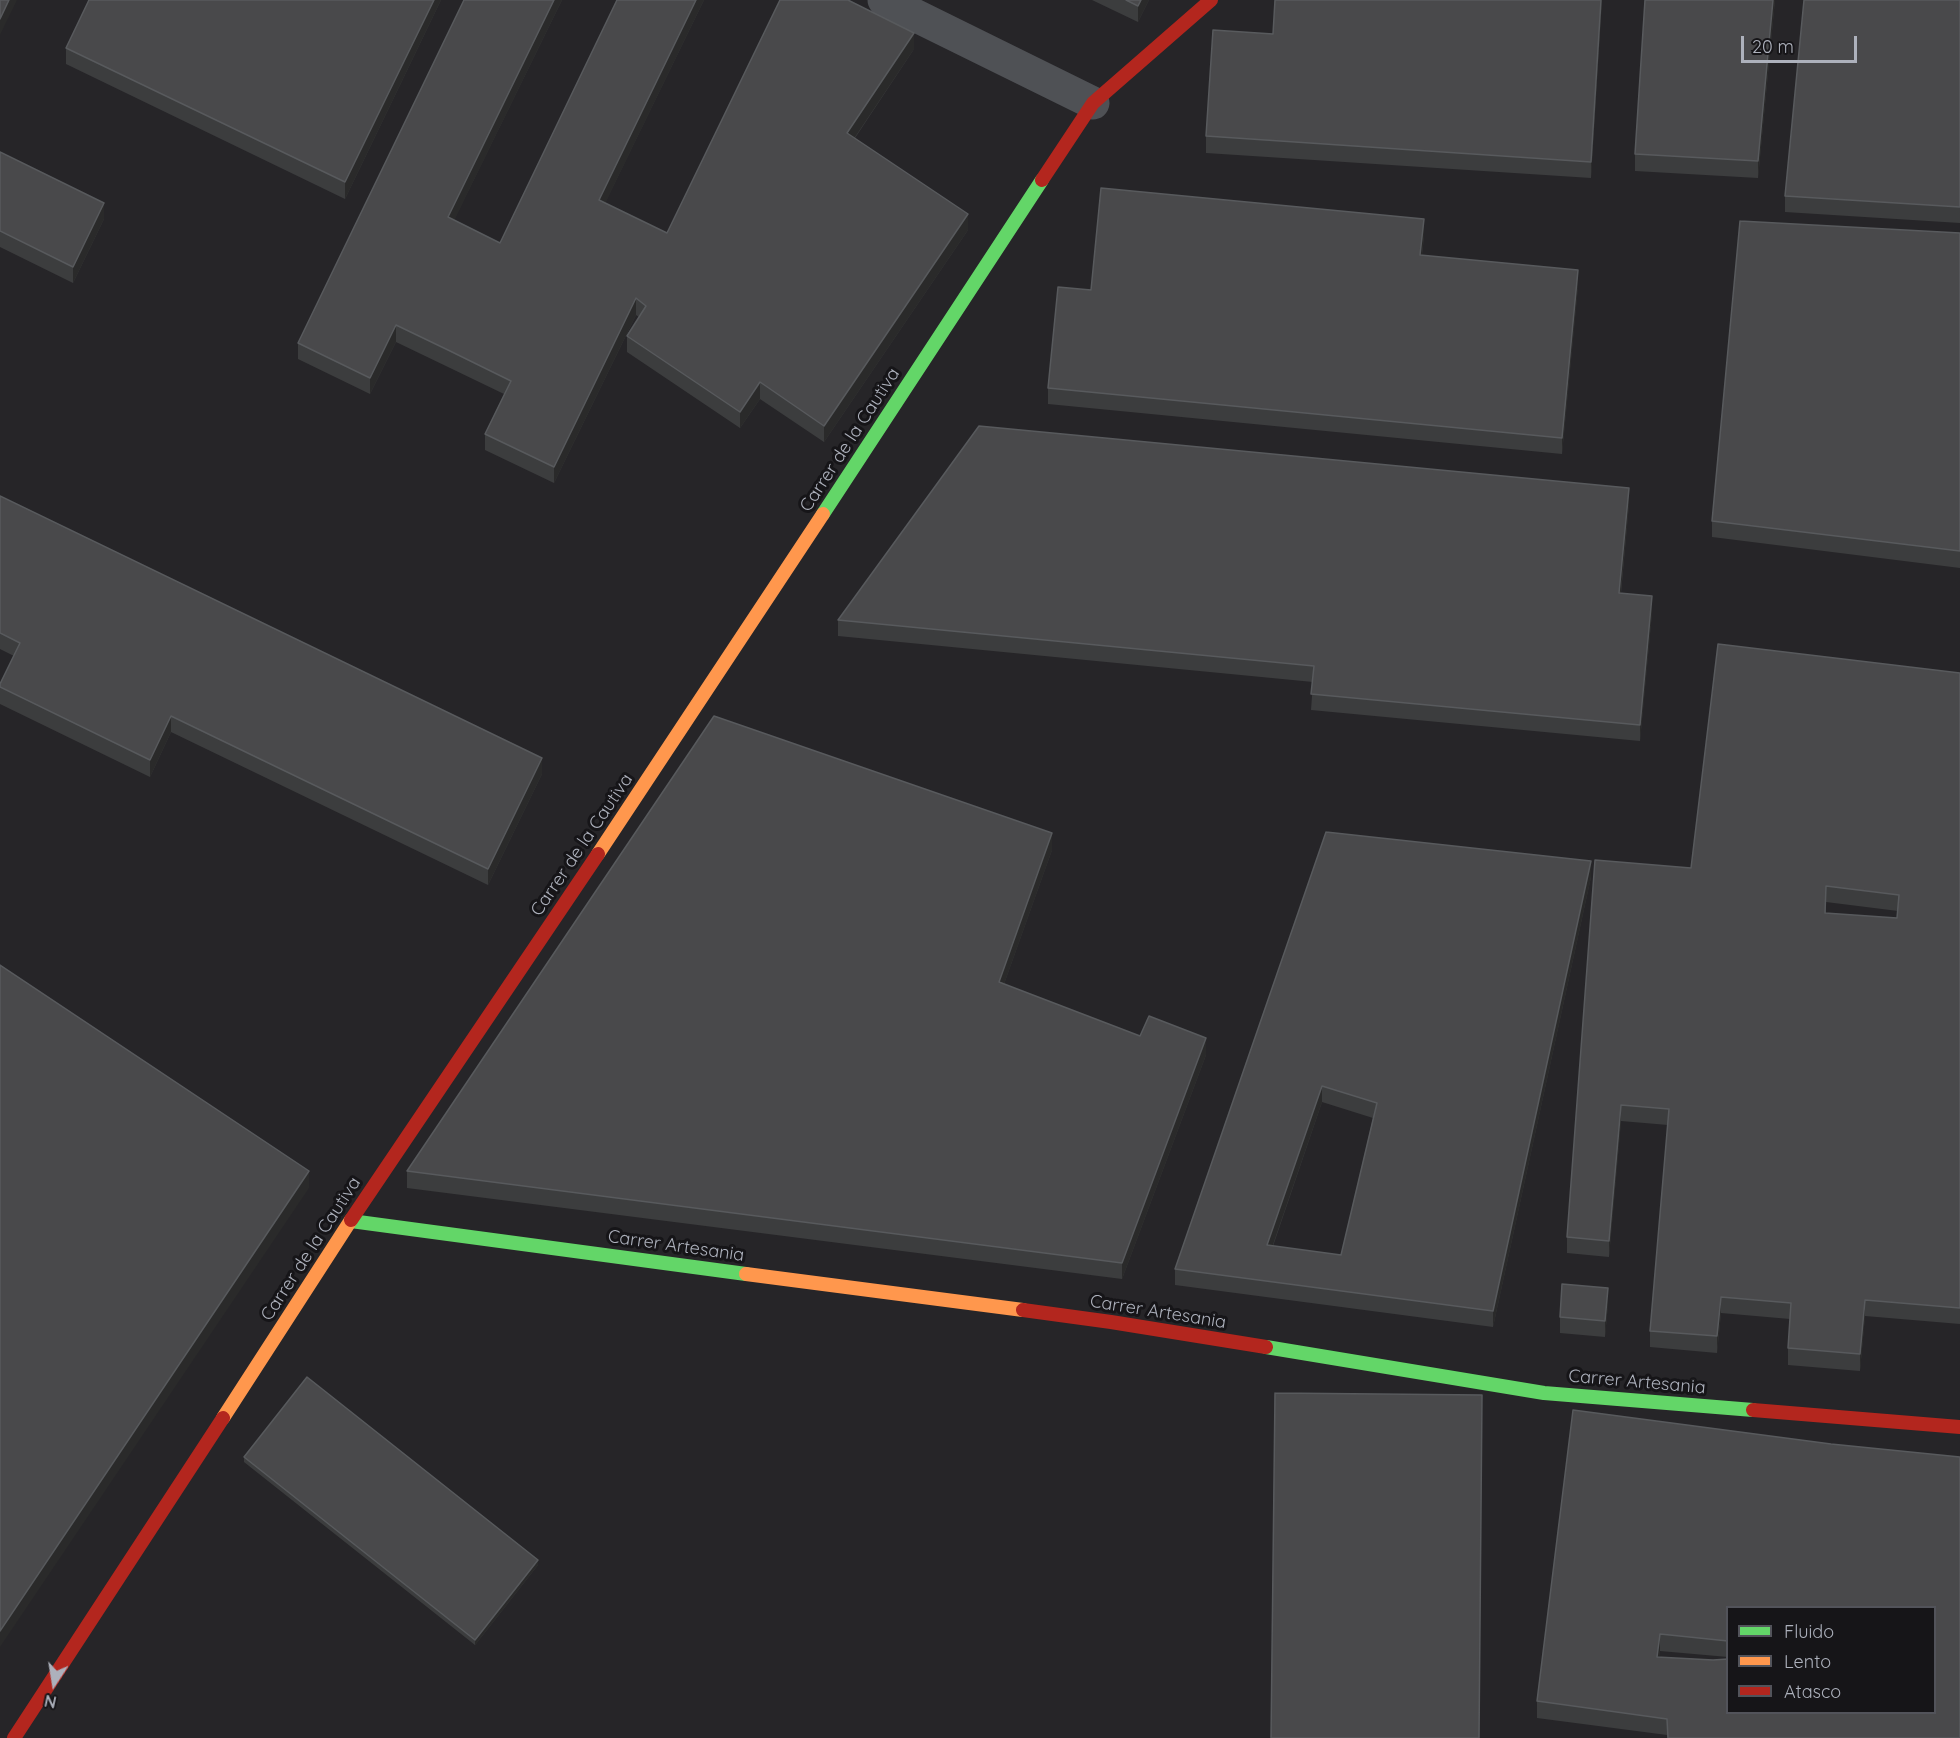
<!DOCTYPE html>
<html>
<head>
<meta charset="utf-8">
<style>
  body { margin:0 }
  #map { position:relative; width:1960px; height:1738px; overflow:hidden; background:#1c1c1c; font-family:Quicksand,sans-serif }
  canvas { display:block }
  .legend { position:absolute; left:1726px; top:1606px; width:210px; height:108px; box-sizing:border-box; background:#161518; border:2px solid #52535a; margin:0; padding:8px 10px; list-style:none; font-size:18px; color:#adb1bc }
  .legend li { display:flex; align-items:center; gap:12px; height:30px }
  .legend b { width:30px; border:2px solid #52535a }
  .north { position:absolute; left:24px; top:1654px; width:60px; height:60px; -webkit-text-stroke:4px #161518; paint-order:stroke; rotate:192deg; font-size:16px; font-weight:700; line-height:24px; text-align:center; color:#adb1bc }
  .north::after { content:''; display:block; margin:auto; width:21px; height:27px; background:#adb1bc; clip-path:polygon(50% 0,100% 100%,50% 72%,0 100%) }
  .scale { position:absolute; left:1741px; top:36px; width:116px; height:27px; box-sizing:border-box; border:3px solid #adb1bc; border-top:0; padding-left:8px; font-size:18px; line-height:21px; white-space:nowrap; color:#adb1bc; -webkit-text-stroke:4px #161518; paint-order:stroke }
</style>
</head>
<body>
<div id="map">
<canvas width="1960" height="1738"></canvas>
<ul class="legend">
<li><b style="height:8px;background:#63d668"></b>Fluido</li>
<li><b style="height:8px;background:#ff974d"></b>Lento</li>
<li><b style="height:8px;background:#b3261e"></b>Atasco</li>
</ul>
<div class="north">N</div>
<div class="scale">20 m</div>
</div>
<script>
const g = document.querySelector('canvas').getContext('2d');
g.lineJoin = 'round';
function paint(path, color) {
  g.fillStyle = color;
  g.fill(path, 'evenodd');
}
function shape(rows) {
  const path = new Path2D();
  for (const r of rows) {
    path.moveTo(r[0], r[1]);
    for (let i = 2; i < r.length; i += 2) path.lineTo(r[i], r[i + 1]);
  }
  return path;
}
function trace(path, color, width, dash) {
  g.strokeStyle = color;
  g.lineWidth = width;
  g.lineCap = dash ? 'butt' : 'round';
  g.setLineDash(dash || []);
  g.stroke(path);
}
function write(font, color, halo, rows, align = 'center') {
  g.font = font + ' Quicksand,sans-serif';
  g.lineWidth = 6;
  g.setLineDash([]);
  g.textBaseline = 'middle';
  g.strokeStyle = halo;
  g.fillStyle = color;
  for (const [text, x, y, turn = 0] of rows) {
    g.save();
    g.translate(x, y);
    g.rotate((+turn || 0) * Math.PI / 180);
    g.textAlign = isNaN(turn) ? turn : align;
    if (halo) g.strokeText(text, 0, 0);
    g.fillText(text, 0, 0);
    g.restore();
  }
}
paint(shape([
  [0,0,1960,0,1960,1738,0,1738],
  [1728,1608,1934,1608,1934,1712,1728,1712]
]), '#262528');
trace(shape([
  [884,0,1093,103]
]), '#4f5155', 33);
trace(shape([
  [823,514,1042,180],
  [351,1221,746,1274],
  [1266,1347,1544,1393,1753,1410]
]), '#63d668', 14);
trace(shape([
  [598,854,823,514],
  [746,1274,1023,1310],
  [223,1418,351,1220]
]), '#ff974d', 14);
trace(shape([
  [1042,180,1093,103,1211,0],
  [351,1220,598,854],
  [1023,1310,1111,1322,1266,1347],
  [1753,1410,1960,1427],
  [14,1738,223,1418]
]), '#b3261e', 14);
paint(shape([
  [89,0,441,0,345,199,66,64,66,48],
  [464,0,562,0,454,220,500,243,617,0,704,0,605,203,667,233,914,49,855,138,968,230,824,442,760,399,740,428,627,352,627,336,639,317,636,315,554,483,485,450,485,434,504,394,448,367,396,342,370,394,298,359,298,343],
  [1092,0,1149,0,1138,22],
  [1602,0,1591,178,1206,153,1206,136,1273,34],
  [1775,0,1758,178,1635,171,1635,154],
  [1960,0,1960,223,1785,212,1785,196],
  [0,152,104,219,73,283,0,247],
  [1960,233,1960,568,1712,537,1712,521],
  [1424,236,1422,255,1578,286,1562,454,1048,404,1048,388,1091,290],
  [0,496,542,774,488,885,171,732,150,777,0,704,0,684,14,656,0,649],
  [1629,504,1621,593,1652,613,1640,741,1311,710,1313,682,838,636,838,620],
  [1960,673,1960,1324,1865,1316,1860,1371,1788,1365,1788,1348,1790,1319,1721,1313,1717,1353,1650,1347,1650,1331,1668,1125,1621,1121,1609,1257,1567,1253,1567,1237,1691,868],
  [1826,902,1898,911,1897,918,1826,913],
  [1326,832,1591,877,1493,1327,1175,1285,1175,1269],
  [1322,1102,1373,1118,1341,1255,1273,1246],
  [1052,850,1004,984,1140,1036,1206,1055,1122,1279,407,1188,407,1171],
  [1608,1304,1605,1337,1560,1333,1560,1317],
  [1573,1410,1831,1444,1960,1457,1960,1738,1667,1738,1667,1735,1537,1718,1537,1701],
  [1728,1608,1935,1608,1935,1713,1728,1713,1728,1659,1713,1660,1659,1657,1660,1651,1728,1657],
  [244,1457,538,1565,475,1645,244,1462]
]), '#3c3d3e');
paint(shape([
  [9,0,17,0,0,35,0,19],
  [434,0,441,0,345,199,345,182],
  [554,0,562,0,448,233,448,217],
  [696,0,704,0,599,216,599,200],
  [1141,0,1149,0,1138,22,1138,6],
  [1601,0,1602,0,1591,178,1591,162],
  [1773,0,1775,0,1758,178,1758,161],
  [914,33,914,49,847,149,847,133],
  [104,203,104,219,73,283,73,267],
  [968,214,968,230,824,442,824,426],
  [1424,219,1424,236,1420,271,1420,255],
  [1578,270,1578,286,1562,454,1562,438],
  [636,298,636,315,554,483,554,467],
  [396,325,396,342,370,394,370,378],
  [760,382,760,399,740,428,740,412],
  [1629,488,1629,504,1619,610,1619,593],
  [1652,596,1652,613,1640,741,1640,725],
  [171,716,171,732,150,777,150,760],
  [542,758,542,774,488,885,488,869],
  [1052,833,1052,850,999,998,999,982],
  [1591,861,1591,877,1493,1327,1493,1311],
  [1206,1038,1206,1055,1122,1279,1122,1263],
  [1322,1086,1322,1102,1267,1262,1267,1245],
  [1621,1105,1621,1121,1609,1257,1609,1241],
  [309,1171,309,1188,0,1647,0,1631],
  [1608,1288,1608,1304,1605,1337,1605,1321],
  [1721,1297,1721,1313,1717,1353,1717,1336],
  [1865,1300,1865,1316,1860,1371,1860,1354],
  [538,1560,538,1565,475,1645,475,1640],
  [1660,1634,1660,1651,1657,1673,1657,1657]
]), '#2a2a2a');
const building = shape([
  [0,0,9,0,0,19,0,0],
  [89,0,434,0,345,182,66,48,89,0],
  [464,0,554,0,448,217,500,243,617,0,696,0,599,200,667,233,780,0,848,0,914,33,847,133,968,214,824,426,760,382,740,412,627,336,646,306,636,298,554,467,485,434,511,381,448,350,396,325,370,378,298,343,464,0],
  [1126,0,1141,0,1138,6,1126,0],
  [1275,0,1601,0,1591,162,1206,136,1213,30,1273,34,1275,0],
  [1645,0,1773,0,1758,161,1635,154,1645,0],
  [1804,0,1960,0,1960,207,1785,196,1804,0],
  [0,152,104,203,73,267,0,231,0,152],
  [1101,188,1424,219,1420,255,1578,270,1562,438,1048,388,1058,287,1091,290,1101,188],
  [1740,221,1960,233,1960,551,1712,521,1740,221],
  [979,426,1629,488,1619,593,1652,596,1640,725,1311,694,1314,666,838,620,979,426],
  [0,496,542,758,488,869,171,716,150,760,0,687,0,684,20,643,0,633,0,496],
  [1718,644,1960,673,1960,1308,1865,1300,1860,1354,1788,1348,1791,1303,1721,1297,1717,1336,1650,1331,1669,1109,1621,1105,1609,1241,1567,1237,1595,860,1691,868,1718,644],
  [1826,886,1899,895,1897,918,1825,913,1826,886],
  [714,716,1052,833,999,982,1140,1036,1149,1016,1206,1038,1122,1263,407,1171,714,716],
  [1326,832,1591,861,1493,1311,1175,1269,1326,832],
  [1322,1086,1377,1103,1341,1255,1267,1245,1322,1086],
  [0,965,309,1171,0,1631,0,965],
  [1562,1284,1608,1288,1605,1321,1560,1317,1562,1284],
  [307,1377,538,1560,475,1640,244,1457,307,1377],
  [1275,1393,1482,1395,1479,1738,1271,1738,1275,1393],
  [1573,1410,1831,1444,1960,1457,1960,1738,1668,1738,1667,1719,1537,1701,1573,1410],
  [1728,1608,1935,1608,1935,1713,1728,1713,1728,1659,1713,1660,1657,1657,1660,1634,1728,1641,1728,1608]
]);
paint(building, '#49494b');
trace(building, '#585a5d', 1.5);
write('18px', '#adb1bc', '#161518', [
  ["Carrer de la Cautiva",850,440,-57],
  ["Carrer de la Cautiva",582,845,-56],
  ["Carrer Artesania",676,1246,8],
  ["Carrer de la Cautiva",311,1249,-57],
  ["Carrer Artesania",1158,1312,9],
  ["Carrer Artesania",1637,1382,5]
]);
</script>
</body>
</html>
